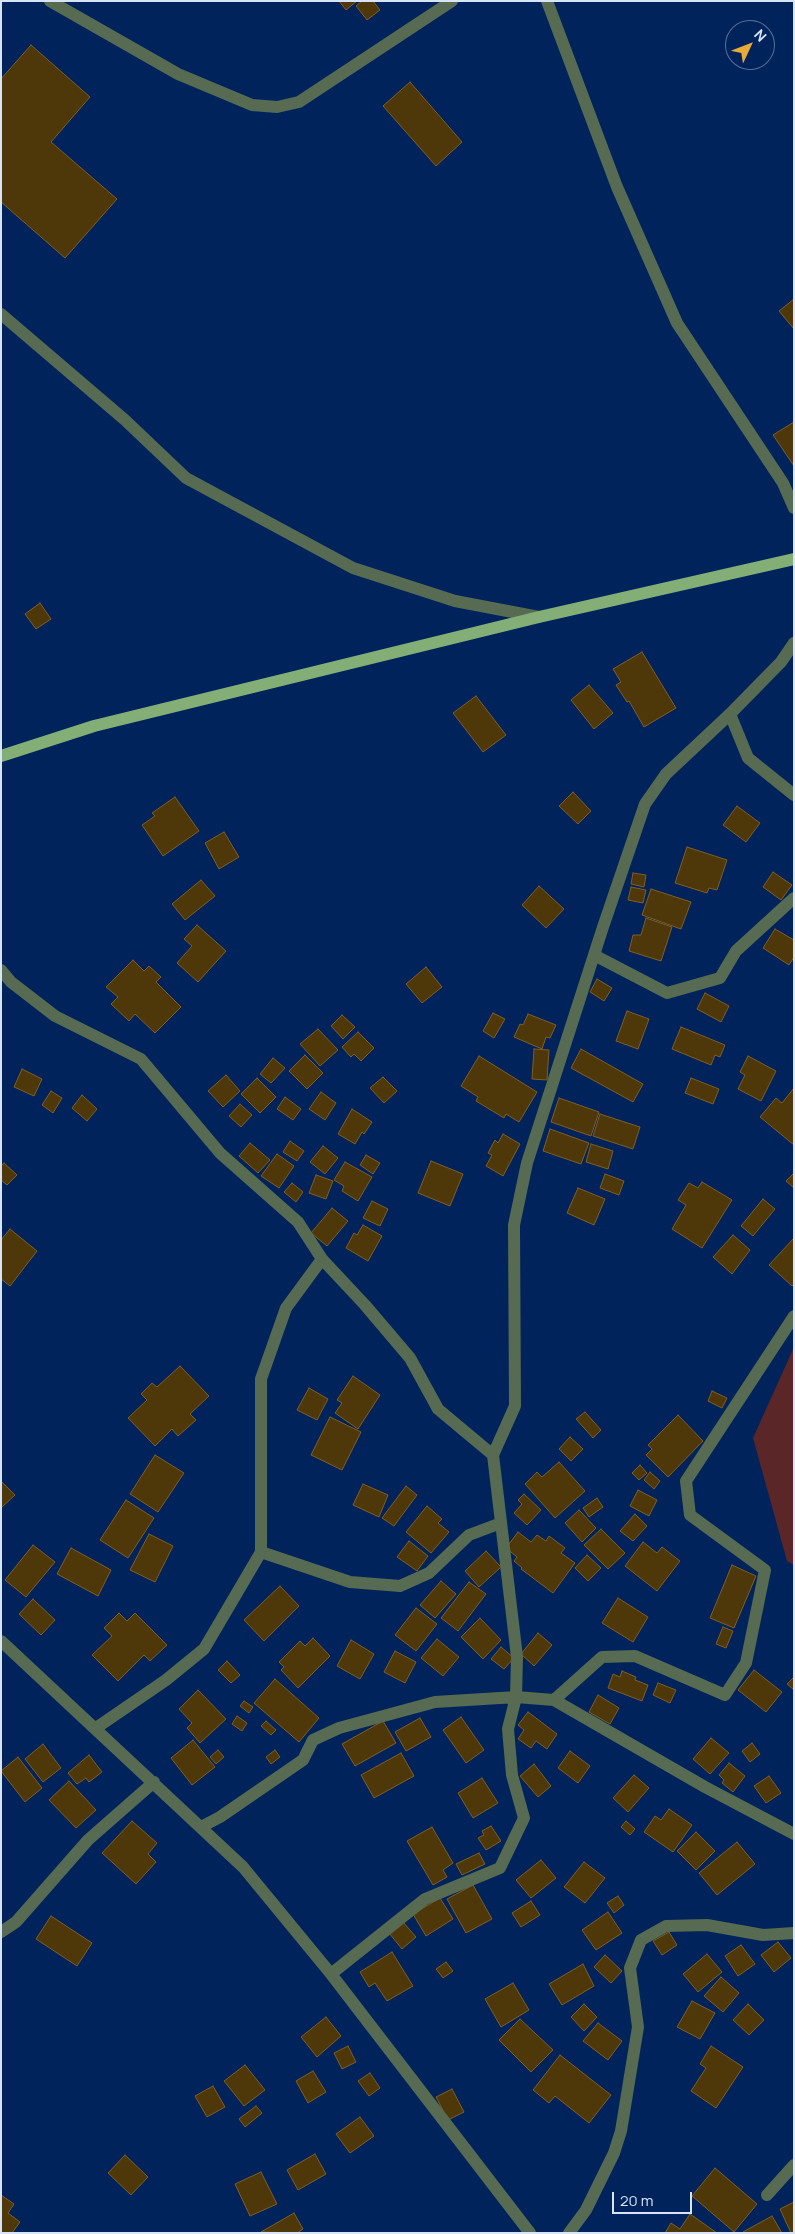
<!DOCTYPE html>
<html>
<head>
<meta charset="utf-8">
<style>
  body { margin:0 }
  #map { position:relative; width:795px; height:2234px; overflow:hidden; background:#00235b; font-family:Manrope,sans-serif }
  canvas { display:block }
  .frame { position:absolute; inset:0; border:2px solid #d7e4f9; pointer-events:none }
  .north { position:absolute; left:725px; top:20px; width:50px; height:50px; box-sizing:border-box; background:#00235b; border:1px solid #56709a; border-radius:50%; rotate:47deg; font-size:14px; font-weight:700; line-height:20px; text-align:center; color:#d7e4f9 }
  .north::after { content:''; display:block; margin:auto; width:18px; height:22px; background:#e8ab37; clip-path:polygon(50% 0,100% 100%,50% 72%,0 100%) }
  .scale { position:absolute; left:612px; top:2192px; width:80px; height:22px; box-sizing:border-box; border:2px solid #d7e4f9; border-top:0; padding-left:6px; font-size:15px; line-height:18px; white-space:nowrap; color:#d7e4f9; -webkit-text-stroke:4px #00235b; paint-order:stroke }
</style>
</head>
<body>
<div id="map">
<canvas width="795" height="2234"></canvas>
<div class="frame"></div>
<div class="north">N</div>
<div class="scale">20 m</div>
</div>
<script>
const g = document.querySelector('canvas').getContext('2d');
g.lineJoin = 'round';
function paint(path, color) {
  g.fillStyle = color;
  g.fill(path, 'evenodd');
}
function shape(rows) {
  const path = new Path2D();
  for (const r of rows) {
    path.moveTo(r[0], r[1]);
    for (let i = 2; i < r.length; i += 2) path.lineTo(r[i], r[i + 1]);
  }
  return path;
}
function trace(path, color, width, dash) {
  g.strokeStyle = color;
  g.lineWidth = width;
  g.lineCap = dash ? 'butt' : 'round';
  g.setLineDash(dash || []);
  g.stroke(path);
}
paint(shape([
  [794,1347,794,1565,787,1561,753,1438]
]), '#5a2628');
const building = shape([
  [339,1,357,1,346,10,339,1],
  [362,1,373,1,380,10,367,20,356,6,362,1],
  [31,45,90,97,51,142,117,199,65,258,1,202,1,79,31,45],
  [410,82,462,142,436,166,383,106,410,82],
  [794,299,794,329,779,311,794,299],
  [794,422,794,466,773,435,794,422],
  [40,603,51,619,36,629,25,614,40,603],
  [642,652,676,708,644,727,629,701,627,702,616,685,621,682,613,669,642,652],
  [589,685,613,713,594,729,571,700,589,685],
  [476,696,506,735,483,752,453,713,476,696],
  [573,792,591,811,578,824,559,806,573,792],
  [175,797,199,831,163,856,142,825,155,816,152,813,175,797],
  [737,806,760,823,746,842,723,825,737,806],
  [224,832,239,857,219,869,205,843,224,832],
  [687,847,727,860,717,890,709,888,707,893,675,883,687,847],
  [773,872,792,885,781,900,763,887,773,872],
  [633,873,646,875,644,887,631,884,633,873],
  [201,880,215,896,185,920,172,904,201,880],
  [539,886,564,909,546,928,522,905,539,886],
  [631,887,646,890,643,903,628,900,631,887],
  [651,889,691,902,681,929,642,915,651,889],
  [646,918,672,927,661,961,629,951,633,935,641,935,646,918],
  [197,925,226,951,198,982,177,963,192,946,184,939,197,925],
  [775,929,794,940,794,957,789,965,763,948,775,929],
  [133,960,144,971,149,966,161,977,156,982,181,1007,155,1033,135,1014,129,1021,111,1004,118,997,106,987,133,960],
  [426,967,442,987,422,1003,406,984,426,967],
  [597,979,612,988,604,1001,590,992,597,979],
  [705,993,729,1006,721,1022,697,1009,705,993],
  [627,1011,649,1019,638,1049,616,1041,627,1011],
  [493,1013,505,1019,494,1038,483,1031,493,1013],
  [528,1014,556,1025,550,1038,546,1037,542,1049,514,1037,520,1024,523,1025,528,1014],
  [342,1015,355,1027,343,1039,331,1026,342,1015],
  [681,1027,725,1045,720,1057,715,1055,711,1065,672,1049,681,1027],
  [318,1029,338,1050,320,1066,300,1044,318,1029],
  [358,1032,374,1048,361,1061,354,1054,351,1057,342,1047,358,1032],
  [534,1049,549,1050,547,1080,532,1079,534,1049],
  [581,1049,643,1084,633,1102,571,1068,581,1049],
  [305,1055,323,1073,307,1089,289,1071,305,1055],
  [479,1056,537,1092,519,1122,506,1114,504,1118,476,1101,478,1097,461,1086,479,1056],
  [748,1056,776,1071,761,1101,738,1089,745,1075,740,1072,748,1056],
  [273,1058,285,1068,271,1083,260,1074,273,1058],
  [22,1069,42,1079,34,1096,14,1087,22,1069],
  [226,1075,240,1091,223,1107,208,1091,226,1075],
  [383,1077,397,1091,384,1103,370,1088,383,1077],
  [257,1078,276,1097,260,1113,241,1094,257,1078],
  [691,1078,719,1089,713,1104,685,1093,691,1078],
  [794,1088,794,1145,760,1117,776,1098,782,1103,794,1088],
  [51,1091,62,1098,53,1113,42,1105,51,1091],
  [321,1092,336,1103,325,1120,309,1109,321,1092],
  [82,1095,97,1109,87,1121,72,1108,82,1095],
  [285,1097,301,1109,293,1120,277,1109,285,1097],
  [559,1098,599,1112,591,1136,551,1122,559,1098],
  [240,1104,252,1115,241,1127,229,1116,240,1104],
  [352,1109,372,1122,364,1134,362,1132,355,1144,338,1134,352,1109],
  [600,1114,640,1127,633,1149,593,1136,600,1114],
  [550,1129,589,1143,581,1164,543,1151,550,1129],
  [503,1134,520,1144,503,1176,486,1166,492,1155,488,1153,495,1140,498,1143,503,1134],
  [290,1141,304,1151,297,1161,283,1152,290,1141],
  [250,1143,270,1160,258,1173,239,1156,250,1143],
  [591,1144,613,1151,608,1169,586,1162,591,1144],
  [323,1146,338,1158,325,1174,310,1162,323,1146],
  [277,1154,294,1166,279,1188,261,1176,277,1154],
  [366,1155,380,1163,373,1174,360,1165,366,1155],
  [431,1161,463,1174,450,1206,418,1193,431,1161],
  [345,1162,372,1177,358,1201,342,1191,344,1186,334,1180,345,1162],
  [4,1163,17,1175,7,1185,1,1180,1,1166,4,1163],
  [794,1173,794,1188,786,1181,794,1173],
  [605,1174,624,1181,619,1195,600,1188,605,1174],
  [316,1175,333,1181,326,1199,309,1193,316,1175],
  [702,1182,732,1200,702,1248,672,1229,686,1205,678,1200,689,1183,698,1188,702,1182],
  [292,1183,303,1192,296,1202,284,1192,292,1183],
  [578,1188,605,1199,594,1225,567,1213,578,1188],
  [763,1199,775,1209,753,1236,741,1226,763,1199],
  [372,1201,388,1209,380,1226,363,1218,372,1201],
  [332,1208,348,1221,327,1246,311,1233,332,1208],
  [363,1225,382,1236,368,1261,346,1248,354,1233,357,1235,363,1225],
  [10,1229,37,1251,10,1286,1,1279,1,1240,10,1229],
  [733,1235,750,1250,732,1274,713,1257,733,1235],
  [794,1238,794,1284,792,1286,769,1265,794,1238],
  [180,1366,209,1396,190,1414,196,1420,178,1436,172,1429,155,1446,128,1418,147,1400,141,1394,152,1383,157,1387,180,1366],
  [353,1376,380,1395,358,1429,335,1413,342,1403,337,1400,353,1376],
  [309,1388,328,1399,317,1420,297,1410,309,1388],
  [712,1391,727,1398,722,1408,708,1401,712,1391],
  [585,1412,601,1430,593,1438,576,1419,585,1412],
  [678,1415,703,1441,668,1477,646,1455,652,1449,648,1445,678,1415],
  [330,1417,361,1432,342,1470,311,1455,330,1417],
  [570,1437,583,1449,571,1461,559,1449,570,1437],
  [155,1455,184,1473,158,1512,130,1494,155,1455],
  [559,1462,585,1491,555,1518,525,1484,537,1472,542,1477,559,1462],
  [640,1465,647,1473,639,1480,632,1473,640,1465],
  [650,1472,660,1481,654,1489,644,1480,650,1472],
  [1,1481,15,1495,1,1508,1,1481],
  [363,1484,388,1495,379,1517,353,1505,363,1484],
  [406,1486,417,1495,394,1526,382,1518,406,1486],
  [638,1490,657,1500,649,1516,630,1506,638,1490],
  [524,1494,541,1510,527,1525,514,1513,522,1504,518,1500,524,1494],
  [597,1498,603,1507,589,1517,583,1508,597,1498],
  [126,1500,154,1518,128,1558,100,1540,126,1500],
  [427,1506,442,1519,438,1523,449,1532,431,1553,406,1532,427,1506],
  [579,1510,596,1528,582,1542,565,1523,579,1510],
  [635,1514,647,1526,633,1541,620,1531,635,1514],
  [601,1529,625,1553,608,1569,584,1545,601,1529],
  [518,1532,531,1542,537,1535,546,1541,549,1536,565,1548,561,1553,575,1563,553,1593,521,1569,522,1568,514,1561,517,1557,506,1548,518,1532],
  [149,1534,173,1546,155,1582,130,1570,149,1534],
  [409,1541,428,1556,417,1571,397,1557,409,1541],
  [643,1542,657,1553,662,1547,680,1561,657,1591,625,1566,643,1542],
  [33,1545,55,1562,26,1597,5,1580,33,1545],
  [71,1548,111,1570,98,1596,57,1574,71,1548],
  [486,1551,501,1567,479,1587,465,1571,486,1551],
  [587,1555,601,1568,588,1581,575,1568,587,1555],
  [732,1565,756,1576,734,1628,710,1618,732,1565],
  [441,1581,456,1594,435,1618,420,1605,441,1581],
  [469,1582,486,1594,458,1631,441,1618,469,1582],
  [280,1586,299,1606,264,1641,244,1620,280,1586],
  [618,1598,648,1617,633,1642,602,1623,618,1598],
  [33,1599,55,1620,41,1635,19,1614,33,1599],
  [416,1608,437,1624,416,1651,395,1635,416,1608],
  [119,1613,127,1621,135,1613,167,1645,150,1661,144,1655,118,1681,92,1655,112,1636,104,1628,119,1613],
  [480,1618,501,1640,483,1659,461,1637,480,1618],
  [723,1627,733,1631,726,1648,716,1644,723,1627],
  [538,1633,552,1645,534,1666,521,1654,538,1633],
  [313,1638,330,1656,298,1688,281,1670,284,1667,279,1662,300,1641,305,1646,313,1638],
  [437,1639,459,1657,443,1676,421,1658,437,1639],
  [351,1640,374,1654,360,1679,337,1666,351,1640],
  [501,1647,514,1658,504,1669,491,1659,501,1647],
  [395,1651,416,1662,405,1683,384,1672,395,1651],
  [227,1661,240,1675,231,1683,218,1670,227,1661],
  [754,1670,782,1692,766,1712,738,1690,754,1670],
  [622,1671,636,1677,635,1680,648,1685,642,1701,608,1688,613,1674,620,1677,622,1671],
  [794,1677,794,1690,787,1684,794,1677],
  [275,1679,319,1718,299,1742,254,1703,275,1679],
  [658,1683,676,1690,670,1703,653,1695,658,1683],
  [198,1690,226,1719,200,1743,187,1728,192,1723,179,1709,198,1690],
  [598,1695,619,1708,610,1724,589,1712,598,1695],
  [244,1701,253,1707,249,1713,240,1706,244,1701],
  [528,1712,557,1734,547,1749,536,1741,531,1748,518,1739,524,1730,518,1725,528,1712],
  [237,1716,247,1723,242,1731,232,1724,237,1716],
  [461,1717,484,1750,466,1763,443,1730,461,1717],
  [420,1718,431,1737,406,1751,395,1732,420,1718],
  [266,1721,276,1730,271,1735,261,1726,266,1721],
  [383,1721,396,1743,355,1766,342,1744,383,1721],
  [711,1738,729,1753,710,1774,693,1759,711,1738],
  [193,1740,215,1767,192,1785,171,1758,193,1740],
  [752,1743,760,1754,750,1762,742,1751,752,1743],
  [43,1744,61,1768,43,1782,25,1759,43,1744],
  [218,1750,224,1757,216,1764,210,1757,218,1750],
  [275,1750,280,1757,271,1764,266,1757,275,1750],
  [570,1751,590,1766,578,1783,558,1768,570,1751],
  [401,1753,414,1776,374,1798,361,1775,401,1753],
  [89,1755,102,1772,89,1782,86,1778,77,1784,68,1773,89,1755],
  [18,1757,42,1788,25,1802,1,1771,18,1757],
  [729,1763,745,1776,733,1792,722,1783,724,1780,719,1775,729,1763],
  [534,1764,551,1786,538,1797,520,1776,534,1764],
  [634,1775,649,1788,628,1812,613,1798,634,1775],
  [769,1776,781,1793,766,1803,754,1786,769,1776],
  [482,1778,498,1803,473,1818,458,1793,482,1778],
  [69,1781,96,1810,76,1828,49,1800,69,1781],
  [669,1809,692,1825,673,1852,644,1832,655,1816,661,1820,669,1809],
  [132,1821,157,1843,148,1854,156,1862,136,1884,102,1853,132,1821],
  [626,1821,635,1829,630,1835,621,1827,626,1821],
  [491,1826,501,1841,486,1850,478,1838,484,1835,482,1831,491,1826],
  [432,1827,453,1863,443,1870,447,1877,433,1885,407,1841,432,1827],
  [696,1832,715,1851,696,1870,677,1851,696,1832],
  [737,1842,755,1864,717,1895,699,1873,737,1842],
  [479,1853,485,1864,462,1875,456,1864,479,1853],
  [541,1860,556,1878,531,1898,516,1880,541,1860],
  [584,1862,605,1878,585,1903,564,1887,584,1862],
  [473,1885,492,1919,466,1933,447,1899,473,1885],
  [618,1896,624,1905,614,1913,607,1903,618,1896],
  [440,1898,453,1919,426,1936,413,1914,440,1898],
  [531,1901,540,1915,521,1927,512,1913,531,1901],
  [608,1912,622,1933,596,1950,582,1930,608,1912],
  [51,1916,92,1943,77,1966,36,1939,51,1916],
  [403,1922,416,1937,402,1949,389,1933,403,1922],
  [669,1932,677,1945,662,1955,653,1941,669,1932],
  [778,1942,791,1958,774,1972,761,1955,778,1942],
  [741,1945,755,1964,738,1976,725,1956,741,1945],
  [392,1952,413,1986,387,2001,375,1983,369,1987,360,1972,392,1952],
  [707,1954,722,1972,698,1992,683,1974,707,1954],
  [605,1955,622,1971,611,1983,594,1967,605,1955],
  [446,1962,453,1971,443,1978,436,1969,446,1962],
  [583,1964,594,1986,562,2005,549,1984,583,1964],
  [721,1977,739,1993,723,2012,704,1996,721,1977],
  [513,1983,529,2010,501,2027,485,1999,513,1983],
  [692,2001,715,2013,700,2039,677,2027,692,2001],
  [584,2004,597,2017,584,2031,571,2017,584,2004],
  [748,2004,764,2020,749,2035,733,2020,748,2004],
  [326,2017,341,2036,317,2057,301,2037,326,2017],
  [520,2019,553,2050,531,2072,499,2040,520,2019],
  [598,2023,622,2041,608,2060,583,2041,598,2023],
  [348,2046,356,2062,342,2069,334,2053,348,2046],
  [711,2046,743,2067,716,2108,691,2091,706,2068,700,2064,711,2046],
  [560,2055,611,2095,589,2123,555,2096,549,2103,533,2090,560,2055],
  [245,2065,265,2090,244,2106,224,2081,245,2065],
  [313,2071,326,2092,308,2103,296,2081,313,2071],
  [370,2073,380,2088,369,2096,358,2081,370,2073],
  [213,2086,225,2107,207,2117,195,2096,213,2086],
  [452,2089,464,2112,448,2120,436,2097,452,2089],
  [256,2106,262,2113,245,2127,239,2119,256,2106],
  [360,2117,374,2136,350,2153,336,2134,360,2117],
  [315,2154,326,2174,298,2190,287,2170,315,2154],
  [125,2155,148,2177,131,2195,108,2173,125,2155],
  [715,2168,757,2204,734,2232,692,2196,715,2168],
  [261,2172,277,2204,250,2216,235,2184,261,2172],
  [1,2195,14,2204,8,2213,20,2222,12,2233,1,2233,1,2195],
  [794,2202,794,2233,791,2233,780,2209,794,2202],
  [294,2213,303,2229,297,2233,261,2232,294,2213],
  [690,2214,717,2233,665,2233,671,2223,680,2229,690,2214],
  [772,2216,782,2233,744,2233,743,2232,772,2216]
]);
paint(building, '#4e3708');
trace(building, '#805f24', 1);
trace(shape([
  [50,1,178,74,252,105,277,107,299,102,452,1],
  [547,1,617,187,677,323,783,483,794,508],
  [1,314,125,420,186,478,353,568,455,601,539,617],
  [730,714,748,758,794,795],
  [594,955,667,993,720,978,736,951,794,898],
  [1,970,11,982,55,1016,141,1059,220,1153,298,1222,322,1259,365,1305,410,1358,438,1409,493,1455],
  [261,1552,350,1582,400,1586,429,1573,469,1535,501,1523],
  [1,1641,243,1867,331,1974,530,2233],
  [554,1700,602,1657,635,1656,725,1695,746,1663,765,1570,690,1515,686,1481,794,1316],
  [96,1728,166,1680,204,1649,261,1552,261,1379,286,1308,322,1259],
  [201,1827,220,1817,303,1760,313,1740,339,1728,435,1702,516,1697,554,1700,705,1787,794,1834],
  [1,1932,16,1922,88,1840,154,1782],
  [331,1974,425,1899,500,1868,524,1818,512,1775,508,1729,516,1697,517,1657,493,1455,515,1406,514,1225,527,1163,603,927,645,804,666,774,730,714,781,662,794,643],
  [767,2195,794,2165],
  [569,2233,586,2210,614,2153,621,2131,638,2027,630,1968,641,1940,666,1926,707,1925,763,1935,794,1933]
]), '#566b51', 12);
trace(shape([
  [1,756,94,726,539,617,794,559]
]), '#83af77', 12);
</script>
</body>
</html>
